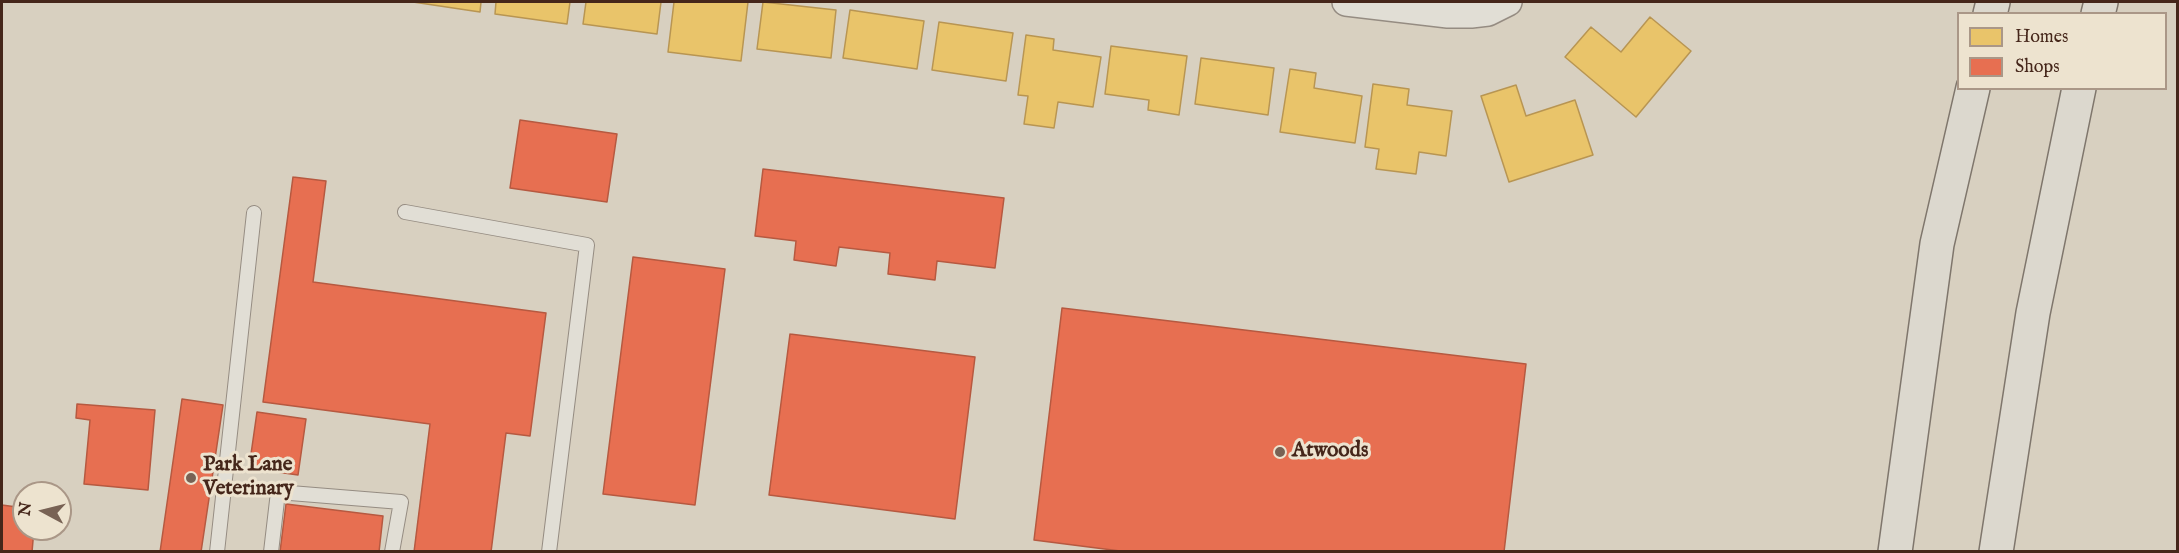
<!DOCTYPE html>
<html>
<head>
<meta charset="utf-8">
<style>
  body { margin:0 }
  #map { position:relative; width:2179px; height:553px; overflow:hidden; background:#d8d0c0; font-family:"IM FELL English",serif }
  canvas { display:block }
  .frame { position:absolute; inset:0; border:3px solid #45261a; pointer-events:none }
  .legend { position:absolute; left:1957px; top:12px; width:210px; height:78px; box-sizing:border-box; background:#ede3cf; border:2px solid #aa9787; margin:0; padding:8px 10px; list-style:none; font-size:18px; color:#45261a }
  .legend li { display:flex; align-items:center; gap:12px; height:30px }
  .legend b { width:30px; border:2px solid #aa9787 }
  .north { position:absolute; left:12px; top:481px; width:60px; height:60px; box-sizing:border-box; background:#ede3cf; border:2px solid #aa9787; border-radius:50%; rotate:277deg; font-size:16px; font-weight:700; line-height:24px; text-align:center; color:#45261a }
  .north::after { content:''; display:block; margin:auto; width:21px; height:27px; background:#786254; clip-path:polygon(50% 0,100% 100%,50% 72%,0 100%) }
</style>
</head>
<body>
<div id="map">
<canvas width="2179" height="553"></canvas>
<div class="frame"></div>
<ul class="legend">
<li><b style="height:16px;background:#e9c46a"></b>Homes</li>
<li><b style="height:16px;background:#e76f51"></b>Shops</li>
</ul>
<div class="north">N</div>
</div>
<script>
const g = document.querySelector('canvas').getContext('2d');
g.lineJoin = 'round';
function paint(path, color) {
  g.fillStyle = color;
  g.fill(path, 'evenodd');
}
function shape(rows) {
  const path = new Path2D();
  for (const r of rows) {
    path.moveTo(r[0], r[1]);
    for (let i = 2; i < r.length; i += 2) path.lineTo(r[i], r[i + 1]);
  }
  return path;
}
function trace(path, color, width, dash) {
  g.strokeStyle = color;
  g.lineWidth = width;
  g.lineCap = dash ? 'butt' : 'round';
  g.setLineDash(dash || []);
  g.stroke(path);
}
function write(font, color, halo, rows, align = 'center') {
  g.font = font + ' "IM FELL English",serif';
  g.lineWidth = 6;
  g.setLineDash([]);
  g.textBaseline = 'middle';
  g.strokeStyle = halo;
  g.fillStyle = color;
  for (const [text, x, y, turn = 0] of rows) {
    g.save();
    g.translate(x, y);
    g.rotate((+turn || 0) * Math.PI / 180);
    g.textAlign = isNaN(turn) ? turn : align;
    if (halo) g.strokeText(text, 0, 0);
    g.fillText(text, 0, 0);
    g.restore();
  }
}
const homes = shape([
  [413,2,481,2,480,12,413,2],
  [496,2,570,2,567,24,495,14,496,2],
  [586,2,661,2,657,34,583,24,586,2],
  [674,2,748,2,741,61,668,52,674,2],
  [763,2,836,10,831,58,757,49,763,2],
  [850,10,924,21,917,69,843,58,850,10],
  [1650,17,1691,51,1636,117,1565,57,1591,27,1621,52,1650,17],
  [939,22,1013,33,1006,81,932,70,939,22],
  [1026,35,1054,39,1053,50,1101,57,1093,107,1058,102,1054,128,1024,124,1028,96,1018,95,1026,35],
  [1111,46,1187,56,1179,115,1148,110,1149,100,1105,94,1111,46],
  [1201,58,1274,68,1268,115,1195,104,1201,58],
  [1290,69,1316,73,1314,88,1362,96,1355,143,1280,132,1290,69],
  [1373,84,1409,89,1407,105,1452,111,1446,156,1419,152,1416,174,1376,169,1379,149,1365,147,1373,84],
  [1516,85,1526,116,1575,100,1593,155,1509,182,1481,96,1516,85]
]);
paint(homes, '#e9c46a');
trace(homes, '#b89552', 1.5);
const shops = shape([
  [520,120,617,134,607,202,510,188,520,120],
  [763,169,1004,198,995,268,937,261,935,280,888,274,890,253,839,247,836,266,794,260,796,241,755,236,763,169],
  [293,177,326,181,313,282,546,313,530,436,506,433,491,552,414,552,430,424,263,402,293,177],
  [633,257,725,269,695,505,603,494,633,257],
  [1062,308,1526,364,1504,552,1128,552,1034,540,1062,308],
  [790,334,975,357,955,519,769,495,790,334],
  [182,399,223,405,201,552,160,552,182,399],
  [77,404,155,410,148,490,84,484,90,420,76,418,77,404],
  [257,412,306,419,298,475,249,468,257,412],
  [286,504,383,516,379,552,280,552,286,504],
  [2,505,24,508,24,529,34,529,32,552,2,552,2,505]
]);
paint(shops, '#e76f51');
trace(shops, '#b65940', 1.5);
const service = shape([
  [405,212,587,245,549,552],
  [217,552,254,213],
  [271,552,278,492,401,502,392,552]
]);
const minor = shape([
  [1346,2,1448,14,1471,14,1488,12,1508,2]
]);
const trunk = shape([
  [1990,14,1993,2],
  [2098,14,2101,2],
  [1895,552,1937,244,1973,88],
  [1996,552,2033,313,2079,88]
]);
trace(service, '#958c82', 16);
trace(minor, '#958c82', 30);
trace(trunk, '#7f766c', 36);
trace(service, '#e1ded5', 14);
trace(minor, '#e1ded5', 27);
trace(trunk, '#dcd8ce', 33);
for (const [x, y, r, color] of [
  [1280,452,6,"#786254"],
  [191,478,6,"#786254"]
]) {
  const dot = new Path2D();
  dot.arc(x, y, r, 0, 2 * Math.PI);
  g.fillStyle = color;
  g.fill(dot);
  trace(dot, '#ede3cf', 2);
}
write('bold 21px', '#45261a', '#ede3cf', [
  ["Atwoods",1292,452],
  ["Park Lane",203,466],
  ["Veterinary",203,490]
], 'left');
</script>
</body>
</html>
